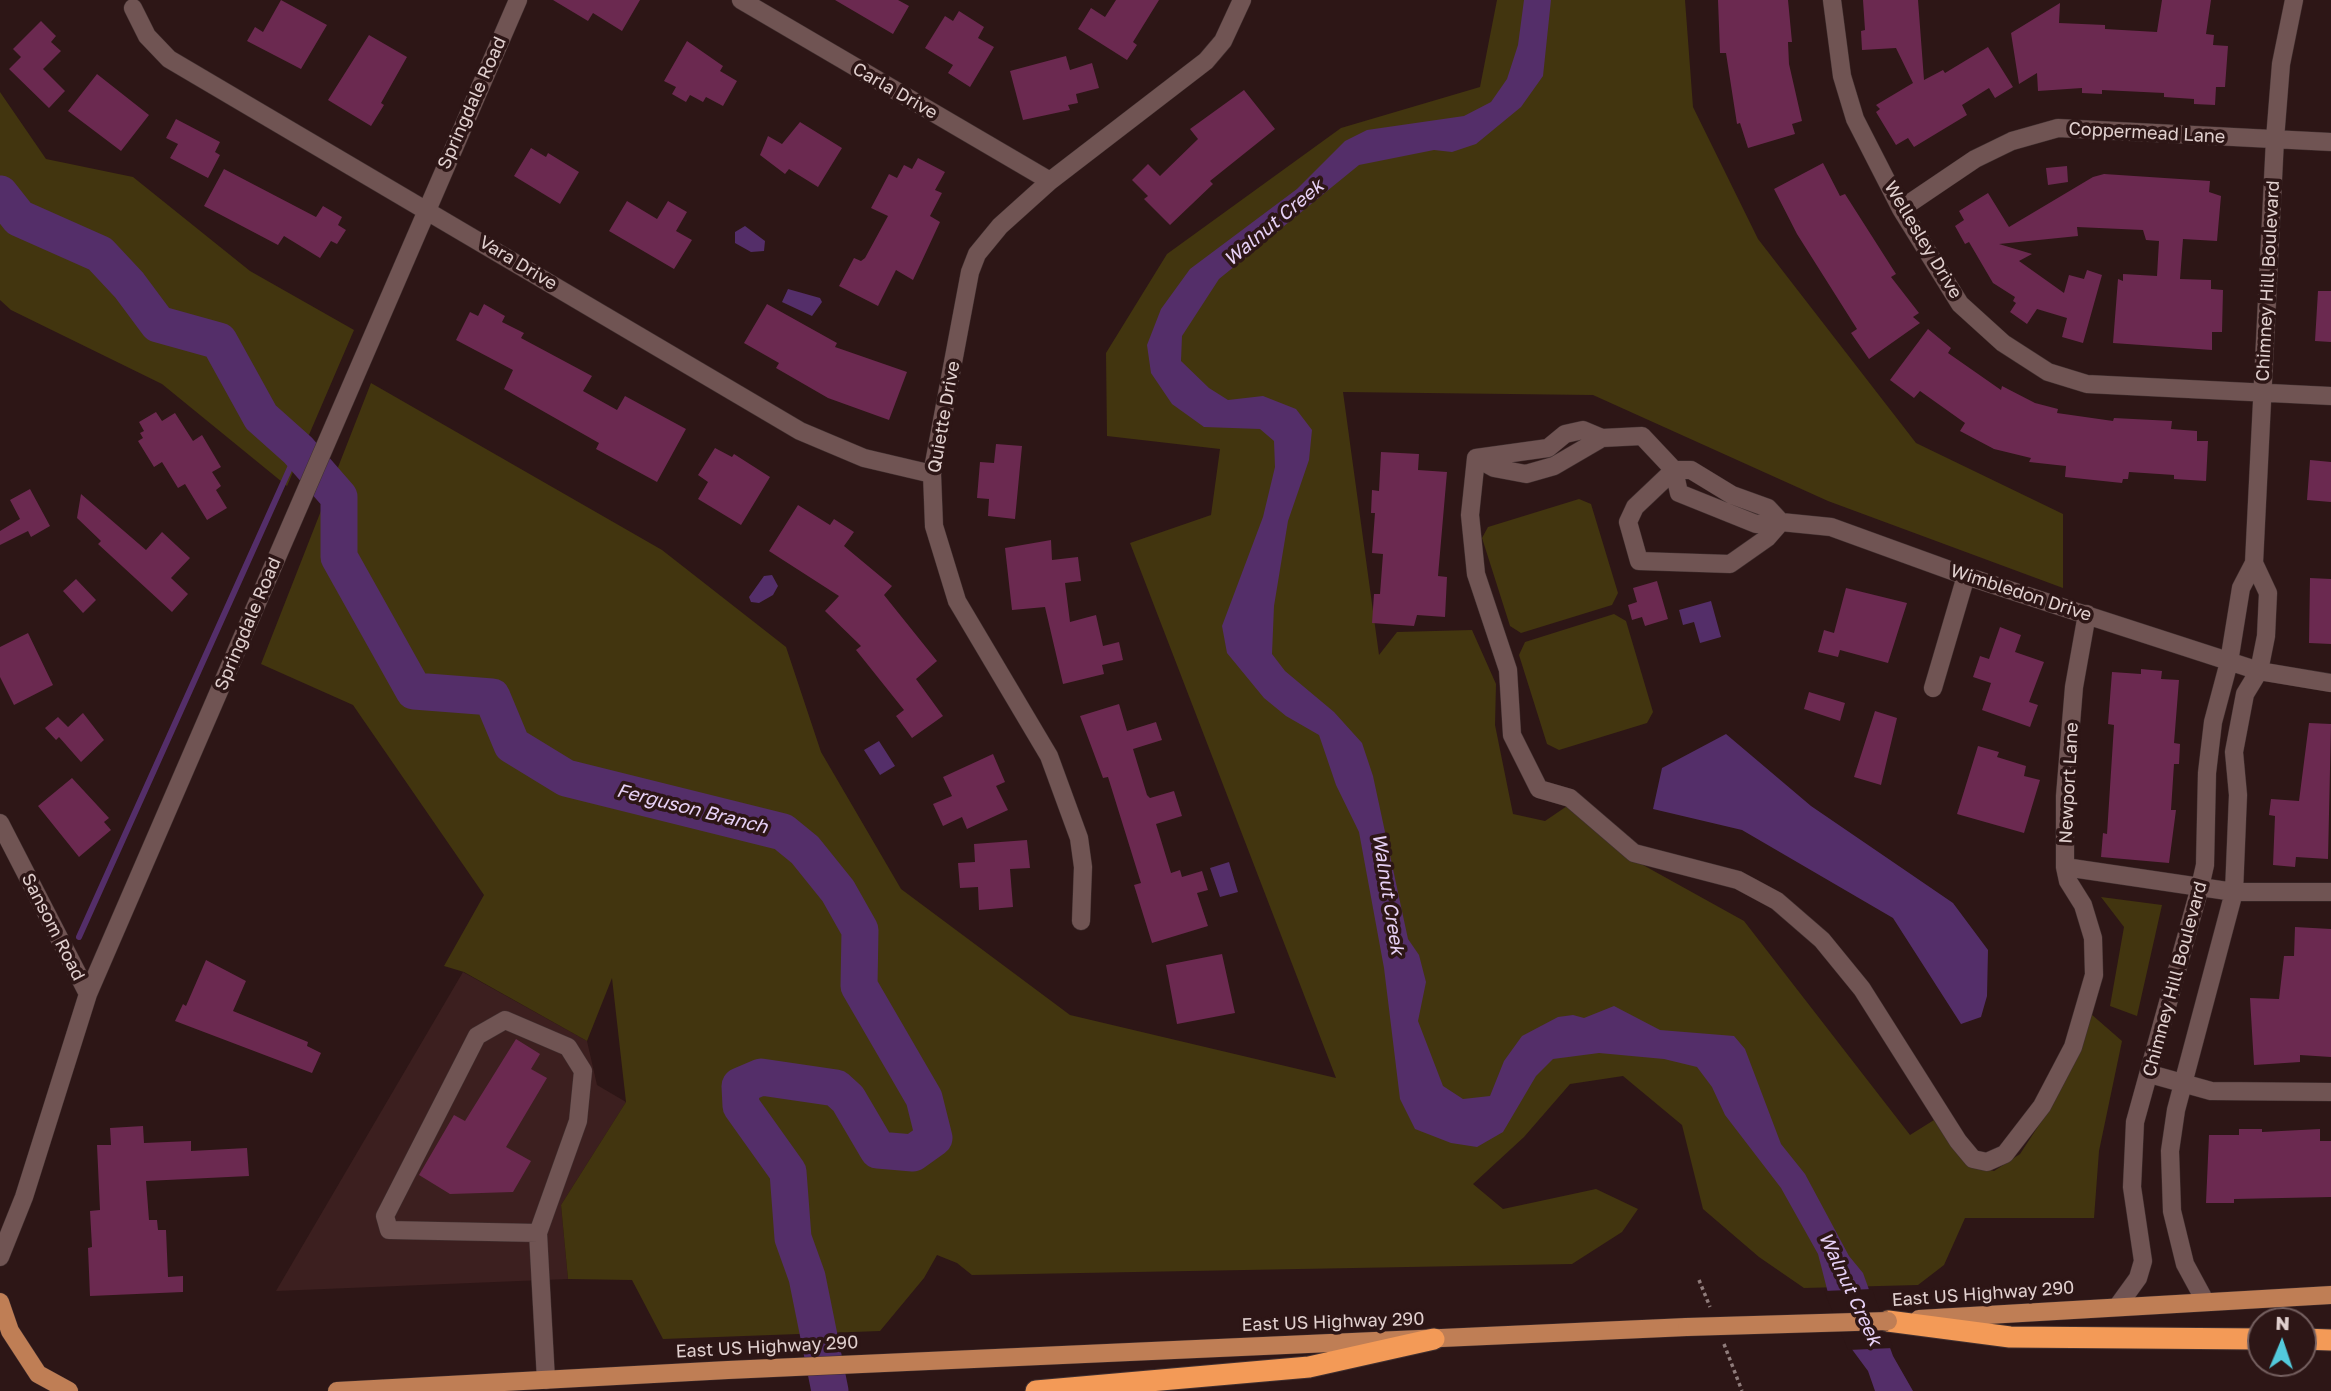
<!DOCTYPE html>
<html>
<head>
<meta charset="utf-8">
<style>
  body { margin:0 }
  #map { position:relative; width:2331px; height:1391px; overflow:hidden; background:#2d1616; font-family:"Golos Text",sans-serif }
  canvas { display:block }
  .north { position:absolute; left:2247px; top:1307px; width:70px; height:70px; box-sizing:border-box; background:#2d1616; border:2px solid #756060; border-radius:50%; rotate:2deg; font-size:19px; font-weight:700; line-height:28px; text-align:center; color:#e1d0cf }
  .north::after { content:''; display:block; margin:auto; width:24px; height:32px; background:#53cadc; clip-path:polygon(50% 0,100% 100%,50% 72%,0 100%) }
</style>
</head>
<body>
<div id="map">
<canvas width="2331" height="1391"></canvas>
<div class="north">N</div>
</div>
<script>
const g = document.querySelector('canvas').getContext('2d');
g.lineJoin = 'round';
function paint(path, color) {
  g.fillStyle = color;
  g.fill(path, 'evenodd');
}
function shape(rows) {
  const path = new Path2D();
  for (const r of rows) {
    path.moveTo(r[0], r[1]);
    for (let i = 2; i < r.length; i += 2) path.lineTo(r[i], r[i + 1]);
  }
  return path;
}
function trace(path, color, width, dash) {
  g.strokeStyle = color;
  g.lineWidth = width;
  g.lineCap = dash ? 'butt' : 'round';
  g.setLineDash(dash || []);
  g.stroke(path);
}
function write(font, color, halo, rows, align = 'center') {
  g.font = font + ' "Golos Text",sans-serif';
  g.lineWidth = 7;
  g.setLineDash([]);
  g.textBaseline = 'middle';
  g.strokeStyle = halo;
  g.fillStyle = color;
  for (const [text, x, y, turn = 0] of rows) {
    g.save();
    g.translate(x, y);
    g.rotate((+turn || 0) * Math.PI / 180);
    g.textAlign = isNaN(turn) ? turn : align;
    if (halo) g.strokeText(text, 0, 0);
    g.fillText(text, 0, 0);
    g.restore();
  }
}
paint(shape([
  [463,972,587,1041,597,1085,626,1102,561,1205,568,1279,276,1291]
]), '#3c1f1f');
paint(shape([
  [1497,0,1685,0,1693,107,1758,239,1916,443,2063,514,2063,588,1828,501,1593,395,1343,392,1379,655,1397,632,1472,630,1496,684,1495,725,1513,814,1545,821,1570,804,1634,860,1744,921,1910,1135,1934,1120,1965,1163,1994,1171,2020,1154,2054,1102,2091,1014,2122,1041,2099,1151,2094,1218,1965,1218,1944,1265,1918,1285,1804,1288,1759,1257,1703,1209,1682,1125,1623,1076,1570,1084,1524,1137,1473,1184,1503,1209,1596,1189,1638,1209,1622,1232,1572,1264,972,1275,957,1263,937,1255,924,1278,880,1331,663,1339,632,1280,568,1279,561,1205,626,1102,612,978,587,1041,464,972,444,966,484,895,353,705,261,664,371,383,662,550,786,647,821,752,901,889,1070,1015,1336,1078,1130,543,1211,515,1220,449,1107,436,1106,353,1167,254,1341,128,1480,87],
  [0,92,46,159,133,177,250,271,354,330,287,486,162,384,11,310,0,300],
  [1579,499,1591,504,1618,593,1612,605,1521,633,1510,626,1482,538,1488,527],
  [1614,614,1626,621,1653,712,1647,723,1559,750,1547,744,1519,655,1525,642],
  [2101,897,2162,905,2137,1016,2110,1006,2124,927]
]), '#42350f');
paint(shape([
  [1524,0,1551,0,1543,76,1521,107,1476,144,1452,152,1434,150,1359,165,1219,279,1182,336,1181,361,1209,388,1228,400,1263,396,1296,409,1312,430,1309,460,1288,521,1274,606,1272,654,1285,671,1334,712,1362,743,1373,776,1408,939,1419,955,1426,982,1418,1021,1443,1086,1463,1099,1490,1096,1504,1061,1522,1036,1558,1017,1573,1015,1584,1018,1614,1006,1660,1030,1734,1036,1745,1049,1781,1144,1805,1174,1849,1256,1863,1273,1893,1356,1913,1391,1875,1391,1868,1371,1851,1348,1828,1293,1818,1254,1781,1188,1725,1115,1712,1087,1697,1067,1664,1059,1599,1053,1553,1059,1536,1076,1503,1132,1477,1147,1451,1143,1415,1129,1400,1099,1384,968,1359,832,1336,785,1319,735,1286,716,1264,698,1227,653,1222,626,1263,517,1275,467,1274,441,1260,429,1204,427,1172,404,1151,373,1147,345,1161,309,1190,269,1297,189,1345,141,1367,130,1464,116,1491,102,1507,79,1518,45],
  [745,226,765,241,764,251,751,252,735,243,735,232],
  [788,289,820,298,822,302,812,316,782,302],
  [772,575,778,586,773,595,759,603,751,602,749,597,764,576],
  [1711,601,1721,637,1700,643,1694,622,1683,625,1679,610],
  [1726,734,1811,806,1953,903,1988,950,1987,996,1981,1017,1961,1024,1893,918,1742,830,1653,809,1662,768],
  [879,741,895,766,880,775,864,750],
  [1229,862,1238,892,1220,897,1210,868]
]), '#542e69');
paint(shape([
  [1872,1289,1893,1348,1848,1350,1824,1291]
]), '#2d1616');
trace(shape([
  [79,937,298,450]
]), '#542e69', 6);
trace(shape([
  [0,194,19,218,100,254,129,285,158,324,219,341,261,417,298,450,339,497,339,557,414,691,492,697,512,745,566,778,783,832,805,850,838,891,860,930,859,986,924,1098,934,1138,913,1153,878,1150,848,1099,836,1088,761,1077,740,1086,741,1106,788,1172,793,1238,807,1277,830,1391]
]), '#542e69', 37);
paint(shape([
  [281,0,327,25,301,69,247,41,255,27,263,32],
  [553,0,640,0,622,31,593,13,588,21],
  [835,0,898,0,909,6,893,34],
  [1116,0,1159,0,1133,42,1137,45,1127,60,1078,29,1091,8,1105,17],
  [1718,0,1788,0,1792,42,1788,42,1789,64,1802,121,1792,124,1795,134,1748,148,1740,123,1737,124,1726,53,1720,53],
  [1863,0,1918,0,1924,80,1943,70,1945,73,1988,47,2013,87,1995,98,1989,88,1962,105,1967,115,1914,147,1908,138,1896,145,1876,112,1880,109,1876,105,1913,83,1896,48,1862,50,1861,31,1865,30],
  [2162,0,2211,0,2206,34,2214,35,2213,45,2228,46,2225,87,2216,87,2215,105,2194,104,2194,99,2164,97,2164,93,2102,90,2102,94,2082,93,2082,88,2038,91,2037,73,2019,84,2011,33,2060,3,2059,23,2105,25,2105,29,2157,32],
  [959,11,984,27,978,38,994,47,970,87,948,73,953,65,925,48,945,16,953,21],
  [41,21,56,36,51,42,61,51,43,69,65,91,49,108,9,69,21,57,13,49],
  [369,35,407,57,381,103,384,105,371,126,328,100],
  [687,41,723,66,720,71,737,81,723,106,706,97,703,102,690,95,686,102,672,94,676,87,664,81],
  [1066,56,1070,70,1092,63,1099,88,1076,94,1078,103,1068,105,1070,110,1023,120,1010,71],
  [97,74,149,115,121,151,68,111],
  [1244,90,1275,129,1210,181,1213,184,1170,225,1144,199,1148,196,1132,180,1148,164,1160,176,1198,139,1190,129],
  [176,119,220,142,215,152,220,155,208,178,170,158,178,144,166,138],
  [800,122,842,148,818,187,789,169,785,174,760,155,768,136,782,144],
  [531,148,546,157,548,153,579,172,560,204,514,176],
  [918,158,945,172,935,190,942,193,930,216,940,222,913,280,896,270,878,306,839,286,854,258,861,261,865,258,888,216,871,208,889,174,897,178,904,165,912,169],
  [1823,163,1840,196,1845,194,1896,274,1891,277,1919,313,1913,317,1920,323,1869,359,1851,333,1857,329,1797,234,1774,189],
  [2067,166,2068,182,2048,185,2046,168],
  [224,169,316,217,323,206,342,217,338,225,346,230,337,244,331,241,320,258,284,236,278,245,204,206],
  [2104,174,2210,181,2209,192,2221,196,2217,241,2183,239,2180,279,2211,280,2211,289,2223,290,2222,332,2212,332,2212,350,2113,343,2118,279,2123,281,2123,274,2157,276,2159,241,2146,240,2143,230,2077,227,2078,236,1999,244,2032,254,2019,261,2064,293,2069,275,2084,279,2087,270,2102,275,2083,343,2062,337,2067,318,2037,309,2027,324,2010,312,2016,303,2013,301,2015,297,1993,283,1969,242,1965,244,1955,226,1964,220,1959,211,1988,193,2009,227,2093,177],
  [627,201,657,219,668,201,687,212,676,231,692,240,674,269,609,231],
  [2318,291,2331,291,2331,342,2315,341],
  [484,304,505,316,502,322,524,333,521,338,592,376,583,391,617,410,625,396,686,429,657,482,596,449,599,443,504,389,513,370,456,340,470,312,478,316],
  [767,304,837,343,835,347,907,372,889,420,828,398,776,368,779,363,744,343],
  [1928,329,1951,348,1948,353,2001,390,2002,386,2035,403,2058,409,2057,413,2113,421,2114,418,2172,421,2171,429,2197,431,2197,441,2208,441,2206,481,2174,479,2174,475,2129,472,2128,479,2123,479,2122,483,2065,477,2066,466,2029,462,2031,458,1994,449,1960,431,1965,423,1920,391,1914,398,1890,380],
  [156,412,162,421,175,413,193,441,202,435,221,467,212,472,221,486,216,490,227,508,207,520,185,484,178,488,162,462,154,467,138,441,143,438,140,433,144,431,139,422],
  [996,444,1022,446,1015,519,988,516,989,499,977,498,980,462,994,463],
  [715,448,732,457,734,454,770,477,741,525,698,499,708,482,698,475],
  [1381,452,1419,454,1418,470,1447,472,1438,576,1447,577,1445,617,1417,615,1414,626,1372,623,1374,594,1380,594,1383,554,1372,553,1375,513,1371,513,1372,490,1379,491],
  [2310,460,2331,462,2331,502,2307,500],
  [30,489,50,526,31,537,28,531,0,545,0,531,20,519,10,500],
  [81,494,146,550,162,532,190,558,171,578,188,594,172,612,98,544,101,541,77,518],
  [798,505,830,525,834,519,854,532,844,546,892,586,884,595,937,661,916,679,943,716,912,738,896,716,904,710,856,650,861,646,825,611,839,596,769,551],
  [1051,540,1052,560,1078,557,1081,581,1065,583,1070,622,1096,615,1103,646,1119,642,1123,660,1102,665,1104,674,1063,684,1045,607,1012,610,1005,548],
  [2310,578,2331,579,2331,644,2309,643],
  [76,579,96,600,83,613,63,591],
  [1657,581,1668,619,1645,626,1642,617,1632,620,1628,605,1637,602,1633,588],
  [1846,588,1907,603,1888,663,1840,650,1838,657,1818,652,1824,630,1834,633],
  [2000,627,2021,635,2015,652,2044,662,2029,702,2038,705,2030,727,1982,710,1991,683,1973,677,1980,656,1989,659],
  [28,633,53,685,14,705,0,677,0,647],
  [2141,669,2162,671,2161,679,2179,680,2174,743,2180,744,2179,764,2174,764,2171,810,2176,810,2169,863,2101,857,2103,833,2107,834,2114,725,2108,724,2112,672,2141,674],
  [1809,692,1845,703,1840,721,1804,709],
  [1119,704,1127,731,1156,722,1162,740,1133,749,1147,795,1150,798,1174,791,1182,816,1156,824,1171,873,1180,870,1182,877,1202,871,1208,890,1197,893,1208,926,1152,943,1134,885,1141,883,1108,777,1103,778,1080,716],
  [1875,711,1897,718,1881,785,1854,777],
  [83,713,104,740,81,762,59,737,56,740,45,728,58,717,68,727],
  [2309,723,2331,724,2328,859,2296,857,2295,867,2273,865,2275,816,2269,815,2271,799,2299,801],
  [1978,746,1999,752,1997,757,2026,766,2024,776,2040,780,2024,833,1957,814],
  [993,754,1005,782,996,786,1008,810,967,829,962,817,943,826,933,804,952,796,943,777],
  [72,778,109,818,104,822,111,830,79,857,38,806],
  [1027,840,1030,868,1010,869,1013,907,979,910,978,887,960,888,958,863,975,862,974,844],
  [2295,927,2331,929,2331,1057,2300,1055,2300,1062,2254,1065,2250,998,2279,999,2284,956,2294,956],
  [1222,954,1235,1013,1177,1024,1166,965],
  [206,960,246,981,233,1011,308,1042,307,1046,321,1053,312,1073,175,1021,183,1004,186,1006],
  [516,1039,540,1054,531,1069,547,1078,506,1147,531,1161,513,1192,450,1194,419,1175,454,1115,465,1121],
  [143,1126,144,1143,191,1141,191,1151,247,1148,249,1176,146,1181,149,1220,157,1220,158,1230,166,1230,168,1277,183,1276,183,1292,90,1296,88,1248,92,1247,90,1211,100,1210,97,1145,111,1145,110,1128],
  [2239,1129,2262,1129,2262,1132,2320,1129,2320,1141,2331,1141,2331,1197,2234,1199,2234,1203,2206,1203,2209,1135,2239,1135]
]), '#6b2950');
const minor = shape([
  [741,0,1050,181],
  [1832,0,1842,76,1855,119,1901,209,1960,304,2003,343,2048,372,2087,384,2331,396],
  [133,8,147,36,169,59,800,431,864,458,932,474],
  [1901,209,1975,159,2012,141,2058,128,2331,142],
  [1476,458,1470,515,1476,574,1508,670,1512,735,1539,789,1570,798,1634,853,1738,880,1777,901,1822,940,1862,989,1958,1141,1973,1159,1987,1162,2005,1154,2042,1106,2073,1047,2094,975,2093,938,2083,905,2068,881,2065,867],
  [1476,458,1494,468,1526,474,1554,466,1602,438,1642,436,1674,470,1679,493,1756,524,1781,522,1831,527,1966,576,2259,671,2331,683],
  [1476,458,1548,448,1565,434,1583,430,1602,438],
  [1674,470,1635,507,1628,522,1639,561,1730,564,1767,538,1781,522],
  [1674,470,1691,470,1732,495,1768,508,1781,522],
  [2087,614,2074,687,2065,796,2065,867,2234,892,2331,892],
  [1933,688,1966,576],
  [0,823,88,994],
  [1081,921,1083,867,1079,838,1049,756,957,601,934,526,932,474,970,272,977,254,1000,226,1050,181,1206,61,1223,41,1242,0],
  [2150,1074,2211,1091,2331,1092],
  [538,1233,389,1230,385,1216,477,1036,505,1020,568,1047,583,1071,578,1121,538,1233,546,1380],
  [0,1257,24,1197,88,994,518,0],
  [2205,1301,2185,1264,2172,1211,2170,1151,2176,1110,2234,892,2238,795,2234,752,2245,694,2259,671,2266,636,2268,593,2254,563],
  [2117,1307,2138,1278,2143,1261,2132,1187,2135,1122,2200,887,2205,865,2207,773,2213,722,2229,662,2241,588,2254,563,2275,139,2281,64,2294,0]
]);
const major = shape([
  [0,1302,10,1331,38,1374,69,1391],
  [1919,1319,2331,1295],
  [337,1391,728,1370,1687,1327]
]);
const highway = shape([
  [1888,1321,2010,1337,2261,1339],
  [2303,1339,2331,1340],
  [1036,1391,1309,1367,1434,1339]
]);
trace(minor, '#413030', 19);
trace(major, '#413030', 19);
trace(highway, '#413030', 23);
trace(shape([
  [1699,1280,1710,1307],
  [1724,1344,1742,1391]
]), '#8f7c7b', 3.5, [3.5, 3.5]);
trace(minor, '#705453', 18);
trace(major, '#bf7e55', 18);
trace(highway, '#f39a57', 21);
const majorBridge = shape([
  [1687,1327,1888,1321]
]);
trace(majorBridge, '#413030', 19, []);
trace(majorBridge, '#bf7e55', 18);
write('18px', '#e1d0cf', '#2d1616', [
  ["Carla Drive",895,91,30],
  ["Springdale Road",472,103,-66],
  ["Coppermead Lane",2147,133,3],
  ["Wellesley Drive",1923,240,59],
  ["Vara Drive",518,263,31],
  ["Chimney Hill Boulevard",2268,281,-87],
  ["Quiette Drive",944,417,-80],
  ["Wimbledon Drive",2021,593,18],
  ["Springdale Road",248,624,-67],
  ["Newport Lane",2069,783,-87],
  ["Sansom Road",53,927,63],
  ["Chimney Hill Boulevard",2175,979,-75],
  ["East US Highway 290",1983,1294,-4],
  ["East US Highway 290",1333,1322,-2],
  ["East US Highway 290",767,1347,-3]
]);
write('italic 19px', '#e7d1f6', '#2d1616', [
  ["Walnut Creek",1274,223,-40],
  ["Ferguson Branch",692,809,14],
  ["Walnut Creek",1388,894,81],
  ["Walnut Creek",1850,1289,65]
]);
</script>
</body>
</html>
